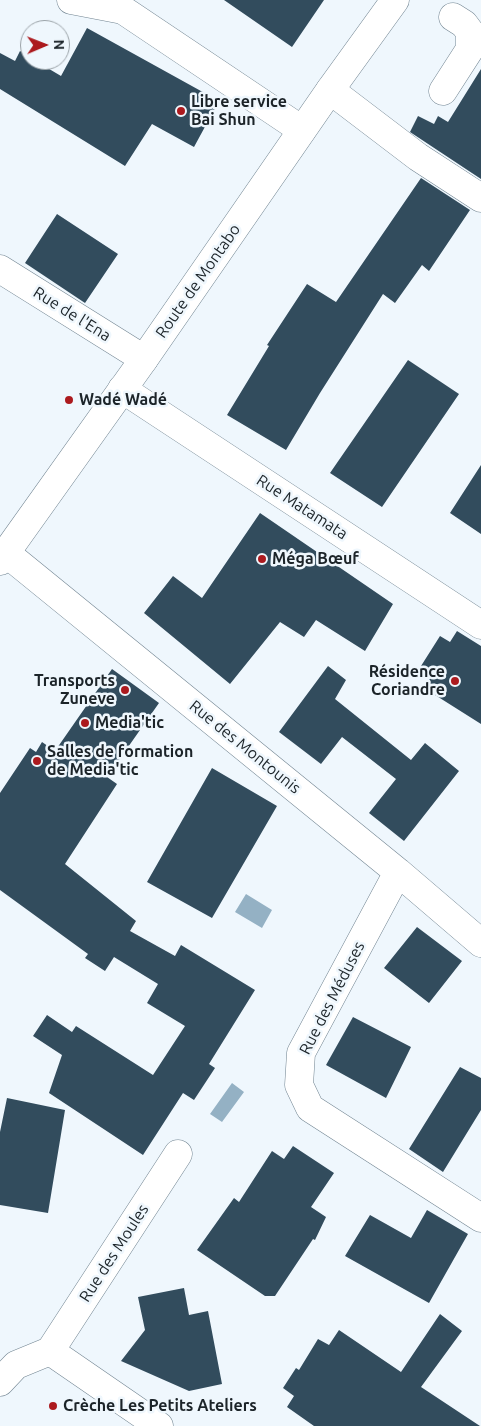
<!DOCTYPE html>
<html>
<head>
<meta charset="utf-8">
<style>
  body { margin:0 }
  #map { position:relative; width:481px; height:1426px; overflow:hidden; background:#eff7fd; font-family:Ubuntu,sans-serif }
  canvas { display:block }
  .north { position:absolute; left:20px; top:20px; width:50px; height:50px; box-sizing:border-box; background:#eff7fd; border:1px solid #9ba3a8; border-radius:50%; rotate:89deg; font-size:14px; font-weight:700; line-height:20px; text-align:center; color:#1c2429 }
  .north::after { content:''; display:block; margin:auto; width:18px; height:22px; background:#ac1a1e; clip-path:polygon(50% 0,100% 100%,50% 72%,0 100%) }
</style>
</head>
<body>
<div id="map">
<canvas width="481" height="1426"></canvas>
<div class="north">N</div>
</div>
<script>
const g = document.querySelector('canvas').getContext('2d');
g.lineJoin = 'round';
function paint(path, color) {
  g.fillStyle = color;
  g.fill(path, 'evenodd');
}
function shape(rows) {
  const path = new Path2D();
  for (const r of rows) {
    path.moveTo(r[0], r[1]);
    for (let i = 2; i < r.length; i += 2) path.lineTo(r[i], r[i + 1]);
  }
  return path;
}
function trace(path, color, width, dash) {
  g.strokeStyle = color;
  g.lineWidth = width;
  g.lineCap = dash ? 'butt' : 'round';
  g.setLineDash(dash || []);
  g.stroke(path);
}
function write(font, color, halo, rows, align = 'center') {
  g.font = font + ' Ubuntu,sans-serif';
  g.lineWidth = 5;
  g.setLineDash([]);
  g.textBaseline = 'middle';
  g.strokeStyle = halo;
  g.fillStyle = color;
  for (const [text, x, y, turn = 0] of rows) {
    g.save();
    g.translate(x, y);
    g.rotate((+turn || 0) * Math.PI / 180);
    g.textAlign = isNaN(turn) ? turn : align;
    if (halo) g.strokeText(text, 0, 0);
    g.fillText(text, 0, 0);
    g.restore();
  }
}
paint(shape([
  [246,894,272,910,262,928,235,912],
  [232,1083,244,1092,222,1122,210,1114]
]), '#94b1c4');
paint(shape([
  [224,0,324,0,292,47],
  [87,28,219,101,194,147,152,124,125,166,0,89,0,53,15,61,20,51,30,57,30,60,34,60,61,76],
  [481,69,481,179,410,132,418,116,434,124,438,116,448,122],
  [421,178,470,210,429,271,422,265,395,303,383,294,320,393,286,450,227,415,269,346,267,345,307,284,336,302],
  [57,214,118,254,85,303,25,263],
  [408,360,459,394,382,507,330,473],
  [481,465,481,534,450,513],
  [260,513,393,604,365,651,316,620,304,637,280,622,230,684,144,613,173,576,202,598],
  [457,631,481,646,481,724,424,688,433,674,421,666,440,636,450,642],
  [328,666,346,680,335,699,411,760,425,743,459,771,404,841,369,813,396,779,342,737,321,764,279,732],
  [112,669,159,703,107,777,117,784,65,864,136,921,130,931,175,956,181,945,255,990,209,1064,215,1068,194,1100,183,1093,143,1155,49,1093,62,1055,33,1036,47,1015,72,1032,76,1026,153,1075,185,1026,147,1003,158,984,114,957,105,971,85,958,88,954,0,890,0,793,30,748,36,752,42,742,55,751],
  [212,768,277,806,212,918,147,882],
  [417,927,462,961,429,1003,384,968],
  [353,1017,411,1047,386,1098,326,1065],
  [460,1067,481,1078,481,1110,443,1172,409,1149],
  [7,1098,65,1110,48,1213,0,1205,0,1132],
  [293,1146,334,1173,311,1207,326,1217,315,1240,313,1239,275,1296,265,1296,197,1250,234,1198,239,1202,272,1151,284,1159],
  [427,1210,468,1234,429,1303,345,1256,370,1215,411,1238],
  [184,1288,189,1315,208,1311,222,1384,189,1391,121,1361,145,1330,138,1297],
  [440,1314,462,1331,421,1387,480,1426,314,1426,287,1407,294,1396,283,1388,296,1368,299,1370,318,1339,329,1345,339,1330,401,1372]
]), '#324c5d');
const minor = shape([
  [71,0,123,10,302,130],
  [330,90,418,157,481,198],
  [443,91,470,49,470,32,464,24,453,17],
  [0,269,144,359],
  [122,389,481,625],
  [6,553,398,872,481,943],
  [398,872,301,1053,299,1085,310,1108,481,1218],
  [50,1351,159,1426],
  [0,1382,16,1365,50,1351,178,1154]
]);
const major = shape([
  [0,561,144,359,330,90,395,0]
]);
trace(minor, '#718491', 29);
trace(major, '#718491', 29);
trace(minor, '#fff', 28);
trace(major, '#fff', 28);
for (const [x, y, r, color] of [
  [181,111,5,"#ac1a1e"],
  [69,400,5,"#ac1a1e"],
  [262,559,5,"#ac1a1e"],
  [455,681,5,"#ac1a1e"],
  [125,690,5,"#ac1a1e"],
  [85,723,5,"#ac1a1e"],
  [37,761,5,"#ac1a1e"],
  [53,1406,5,"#ac1a1e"]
]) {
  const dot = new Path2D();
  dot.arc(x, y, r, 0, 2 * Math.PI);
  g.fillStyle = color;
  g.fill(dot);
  trace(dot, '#eff7fd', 2);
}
write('bold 16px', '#1c2429', '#eff7fd', [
  ["Libre service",191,102],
  ["Bai Shun",191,120],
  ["Wadé Wadé",79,400],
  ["Méga Bœuf",272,559],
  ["Résidence",445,672,"right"],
  ["Coriandre",445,690,"right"],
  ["Transports",115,681,"right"],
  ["Zuneve",115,699,"right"],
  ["Media'tic",95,723],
  ["Salles de formation",47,752],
  ["de Media'tic",47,770],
  ["Crèche Les Petits Ateliers",63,1406]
], 'left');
write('16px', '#1c2429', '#eff7fd', [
  ["Route de Montabo",198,281,-55],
  ["Rue de l'Ena",72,314,32],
  ["Rue Matamata",302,507,33],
  ["Rue des Montounis",245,747,39],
  ["Rue des Méduses",332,998,-63],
  ["Rue des Moules",114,1253,-57]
]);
</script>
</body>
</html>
